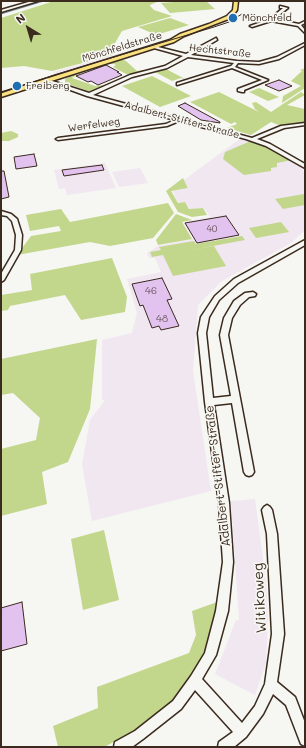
<!DOCTYPE html>
<html>
<head>
<meta charset="utf-8">
<style>
  body { margin:0 }
  #map { position:relative; width:306px; height:748px; overflow:hidden; background:#f6f6f2; font-family:Mali,sans-serif }
  canvas { display:block }
  .frame { position:absolute; inset:0; border:2px solid #3b2a1e; pointer-events:none }
  .north { position:absolute; left:8px; top:8px; width:40px; height:40px; -webkit-text-stroke:3px #f6f6f2; paint-order:stroke; rotate:322deg; font-size:11px; font-weight:700; line-height:16px; text-align:center; color:#3b2a1e }
  .north::after { content:''; display:block; margin:auto; width:14px; height:18px; background:#3b2a1e; clip-path:polygon(50% 0,100% 100%,50% 72%,0 100%) }
</style>
</head>
<body>
<div id="map">
<canvas width="306" height="748"></canvas>
<div class="frame"></div>
<div class="north">N</div>
</div>
<script>
const g = document.querySelector('canvas').getContext('2d');
g.lineJoin = 'round';
function paint(path, color) {
  g.fillStyle = color;
  g.fill(path, 'evenodd');
}
function shape(rows) {
  const path = new Path2D();
  for (const r of rows) {
    path.moveTo(r[0], r[1]);
    for (let i = 2; i < r.length; i += 2) path.lineTo(r[i], r[i + 1]);
  }
  return path;
}
function trace(path, color, width, dash) {
  g.strokeStyle = color;
  g.lineWidth = width;
  g.lineCap = dash ? 'butt' : 'round';
  g.setLineDash(dash || []);
  g.stroke(path);
}
function write(font, color, halo, rows, align = 'center') {
  g.font = font + ' Mali,sans-serif';
  g.lineWidth = 3.5;
  g.setLineDash([]);
  g.textBaseline = 'middle';
  g.strokeStyle = halo;
  g.fillStyle = color;
  for (const [text, x, y, turn = 0] of rows) {
    g.save();
    g.translate(x, y);
    g.rotate((+turn || 0) * Math.PI / 180);
    g.textAlign = isNaN(turn) ? turn : align;
    if (halo) g.strokeText(text, 0, 0);
    g.fillText(text, 0, 0);
    g.restore();
  }
}
paint(shape([
  [139,48,143,49,88,66,45,77,55,74,53,72],
  [241,138,265,146,300,166,305,174,305,230,291,243,222,281,198,305,193,371,211,491,92,521,82,464,90,420,105,400,102,400,102,340,132,333,137,313,127,279,161,272,155,258,149,258,147,253,158,246,193,239,183,222,210,217,204,208,190,209,185,202,179,203,172,191,189,188,184,180],
  [105,163,116,188,67,195,65,188,59,189,54,170],
  [140,168,148,183,119,187,112,172],
  [255,499,266,582,268,621,266,663,255,695,215,674,236,620,239,620,231,501]
]), '#f0e7f1');
paint(shape([
  [54,1,176,1,157,2,150,5,150,6,154,10,172,16,122,31,111,50,113,55,52,71,24,66,1,68,1,18],
  [188,1,206,1,215,9,170,13,161,3],
  [170,18,189,25,156,35,138,27],
  [121,59,126,61,137,71,143,70,144,71,128,75,113,67,116,65,114,64,107,64],
  [305,68,305,88,282,103,283,96,301,86,291,81,302,71,300,70],
  [166,69,187,80,181,78,172,81,155,72],
  [79,72,80,73,72,78,95,86,104,85,91,92,65,83,65,79,72,75],
  [152,76,191,96,160,107,122,86],
  [259,88,279,97,268,101,249,92],
  [219,92,259,112,255,109,252,103,256,102,271,112,301,92,305,95,287,105,305,109,305,123,281,126,271,122,251,135,227,128,237,124,235,122,231,124,190,102],
  [11,131,18,134,18,137,9,141,1,141,1,133],
  [253,140,266,146,292,160,277,163,277,167,271,168,271,171,244,175,223,159,225,152],
  [183,178,188,188,171,191,178,203,185,202,189,209,203,208,207,215,192,217,178,212,166,191],
  [304,194,305,205,283,209,275,199],
  [168,203,174,213,153,238,110,246,90,242,17,255,31,236,61,231,59,226,30,231,26,215,61,209,70,222],
  [176,214,192,220,182,222,192,239,158,245,156,240],
  [281,222,289,232,256,238,249,228],
  [242,236,245,240,186,251,214,246,226,266,173,276,163,255,152,257,150,252,161,250,159,247,194,241,196,244],
  [112,258,127,297,125,312,81,320,65,295,10,306,8,310,1,311,1,295,32,290,30,274],
  [97,339,90,409,68,462,42,472,47,504,1,516,1,449,36,440,40,418,13,393,1,395,1,359],
  [104,530,119,600,83,610,71,539],
  [220,601,203,657,175,698,133,732,104,747,58,747,53,726,98,708,97,687,189,653,196,635,192,611]
]), '#c2d78c');
trace(shape([
  [1,14,44,1]
]), '#7591a3', 1);
const building = shape([
  [106,65,119,72,117,72,122,75,98,85,91,81,88,82,76,76,106,65],
  [279,80,292,86,279,91,265,85,279,80],
  [185,103,220,122,220,123,201,120,178,106,185,103],
  [34,154,37,166,16,169,14,157,34,154],
  [102,165,104,170,64,176,62,170,102,165],
  [1,171,4,171,9,197,1,199,1,171],
  [226,216,239,235,197,243,185,223,226,216],
  [162,278,172,299,167,300,179,326,161,330,159,326,152,328,143,305,140,306,132,284,162,278],
  [22,602,27,644,1,651,1,608,22,602]
]);
paint(building, '#e2c3f0');
trace(building, '#3b2a1e', 1);
const minor = shape([
  [32,1,38,1,1,12,1,10,32,1],
  [280,6,288,8,274,19,299,24,305,21,305,23,301,25,305,30,305,33,298,26,271,21,252,27,250,26,267,20,249,17,249,15,270,19,283,8,280,8,280,6],
  [216,38,217,40,191,55,237,61,259,62,277,57,305,43,305,45,279,59,259,64,238,63,235,67,268,80,244,90,244,92,242,92,238,91,238,89,262,80,232,68,177,85,177,83,231,66,234,63,188,57,167,68,132,77,93,95,252,138,281,126,305,123,305,125,284,128,257,139,270,144,305,164,305,168,266,146,246,139,179,121,167,126,58,140,56,139,58,138,166,124,175,120,87,96,46,81,46,79,89,93,130,75,165,66,183,56,154,48,154,46,186,54,216,38],
  [1,211,11,214,17,219,22,235,21,250,4,280,1,282,1,274,15,250,16,235,12,221,7,216,1,215,1,211],
  [305,240,305,245,238,283,219,300,209,317,206,333,213,398,231,396,220,335,224,318,234,301,245,293,253,292,256,294,255,296,249,297,240,305,232,318,228,335,254,472,252,475,249,476,246,475,244,472,232,403,214,405,229,503,233,562,228,611,216,655,202,679,242,723,255,706,265,684,272,634,267,534,262,510,264,507,267,505,270,507,272,510,277,534,284,634,277,682,295,697,305,723,305,746,301,744,286,705,273,694,263,714,246,737,234,747,218,747,219,742,233,732,195,690,181,709,143,739,132,747,114,747,115,742,135,731,173,701,191,676,205,653,216,611,223,562,219,503,205,402,198,333,201,317,215,296,234,279,305,240]
]);
const major = shape([
  [234,1,238,1,237,10,231,18,184,36,174,42,1,97,1,93,170,40,180,34,209,24,227,16,233,10,234,1]
]);
trace(minor, '#3b2a1e', 3);
trace(major, '#3b2a1e', 3);
paint(minor, '#f6f6f2');
paint(major, '#fae180');
trace(shape([
  [1,93,54,75,214,27,229,22,242,14]
]), '#3b2a1e', 1);
for (const [x, y, r, color] of [
  [233,18,5,"#1f6fb2"],
  [17,86,5,"#1f6fb2"]
]) {
  const dot = new Path2D();
  dot.arc(x, y, r, 0, 2 * Math.PI);
  g.fillStyle = color;
  g.fill(dot);
  trace(dot, '#f6f6f2', 1.5);
}
write('9px', '#655052', null, [
  ["40",212,229]
]);
write('10px', '#3b2a1e', '#f6f6f2', [
  ["Mönchfeld",242,18],
  ["Freiberg",26,86]
], 'left');
write('10px', '#3b2a1e', '#f6f6f2', [
  ["Mönchfeldstraße",122,47,-17],
  ["Hechtstraße",220,51,6],
  ["Adalbert-Stifter-Straße",182,120,15],
  ["Werfelweg",94,125,-8]
]);
write('10px', '#655052', null, [
  ["46",151,291],
  ["48",162,319]
]);
write('12px', '#3b2a1e', '#f6f6f2', [
  ["Adalbert-Stifter-Straße",218,476,-97]
]);
write('14px', '#3b2a1e', '#f6f6f2', [
  ["Witikoweg",260,598,-93]
]);
</script>
</body>
</html>
